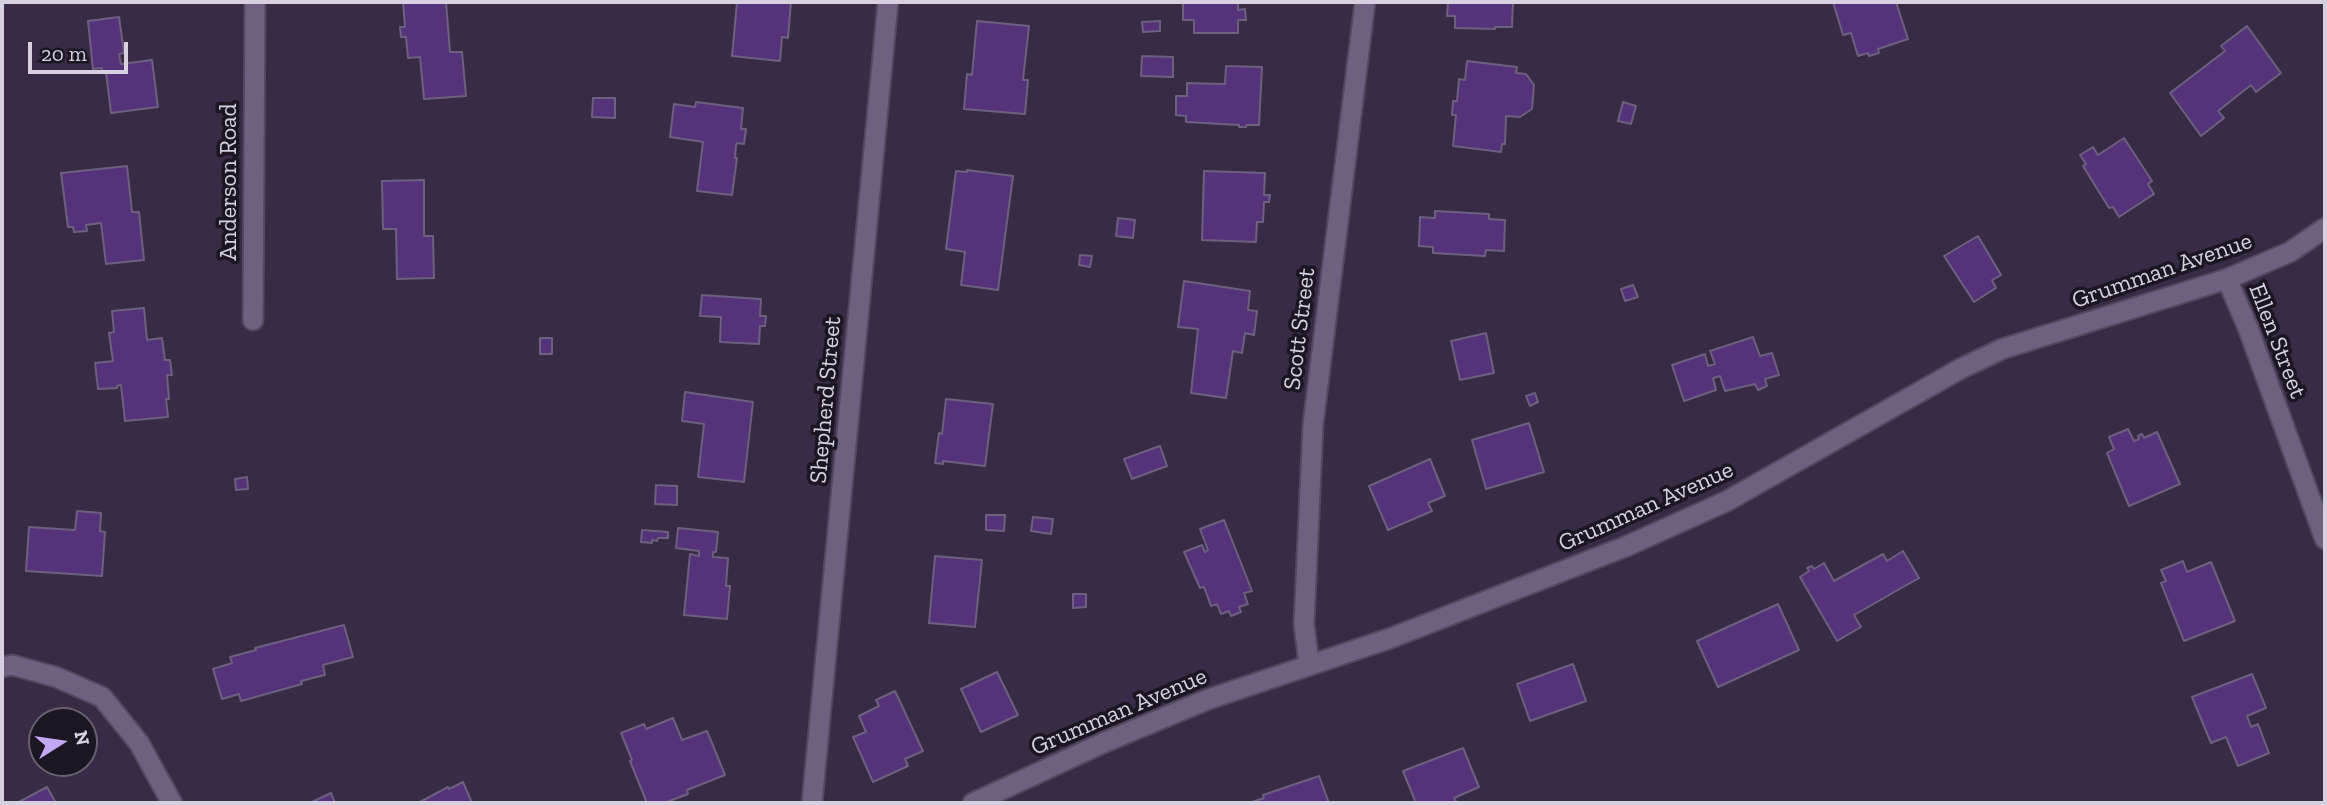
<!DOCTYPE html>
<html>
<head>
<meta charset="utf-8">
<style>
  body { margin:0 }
  #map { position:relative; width:2327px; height:805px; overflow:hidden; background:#372b46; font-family:"Zilla Slab",serif }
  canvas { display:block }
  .frame { position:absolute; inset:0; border:4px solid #d7d0e1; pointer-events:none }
  .north { position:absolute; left:28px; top:707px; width:70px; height:70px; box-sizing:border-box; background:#1c1623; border:2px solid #67606f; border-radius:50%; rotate:78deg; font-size:19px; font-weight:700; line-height:28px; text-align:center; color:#d7d0e1 }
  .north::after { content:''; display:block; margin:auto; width:24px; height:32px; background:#c2a7f2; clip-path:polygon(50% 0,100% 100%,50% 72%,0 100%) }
  .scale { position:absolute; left:28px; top:42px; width:100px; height:32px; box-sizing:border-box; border:4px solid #d7d0e1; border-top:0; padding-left:9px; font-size:21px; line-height:24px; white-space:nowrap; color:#d7d0e1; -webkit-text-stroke:5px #1c1623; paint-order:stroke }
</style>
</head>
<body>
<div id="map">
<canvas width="2327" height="805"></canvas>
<div class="frame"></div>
<div class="north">N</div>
<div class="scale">20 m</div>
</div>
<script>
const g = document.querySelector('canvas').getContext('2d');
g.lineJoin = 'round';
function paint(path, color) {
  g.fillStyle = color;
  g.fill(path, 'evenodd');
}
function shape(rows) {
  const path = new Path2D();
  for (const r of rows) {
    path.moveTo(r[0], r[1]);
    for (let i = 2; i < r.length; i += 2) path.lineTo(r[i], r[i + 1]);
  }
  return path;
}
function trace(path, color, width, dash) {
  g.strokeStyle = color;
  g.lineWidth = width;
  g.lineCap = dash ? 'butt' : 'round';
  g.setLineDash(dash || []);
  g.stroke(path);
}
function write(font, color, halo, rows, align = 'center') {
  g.font = font + ' "Zilla Slab",serif';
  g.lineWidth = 7;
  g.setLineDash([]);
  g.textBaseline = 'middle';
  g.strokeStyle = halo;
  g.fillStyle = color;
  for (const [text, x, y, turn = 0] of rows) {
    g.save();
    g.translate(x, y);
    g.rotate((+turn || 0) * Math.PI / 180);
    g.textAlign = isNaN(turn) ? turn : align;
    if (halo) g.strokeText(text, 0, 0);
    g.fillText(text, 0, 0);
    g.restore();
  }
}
const building = shape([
  [403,2,446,2,450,52,462,52,466,96,424,99,420,57,408,58,406,37,401,37,400,27,405,27,403,2],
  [737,2,791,2,788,38,782,37,780,61,732,56,737,2],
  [1183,2,1238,2,1238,10,1245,9,1246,20,1238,20,1238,33,1194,33,1194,20,1183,20,1183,2],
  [1448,2,1513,2,1512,27,1495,27,1495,29,1455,28,1455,16,1447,16,1448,2],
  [1833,2,1896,2,1908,39,1878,49,1879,53,1869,56,1868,53,1858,56,1851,33,1843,35,1833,2],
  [119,17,124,53,119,54,121,64,152,60,158,107,111,113,106,72,102,72,102,68,93,69,88,21,119,17],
  [977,21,1029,26,1023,80,1028,80,1025,114,964,109,967,74,972,75,977,21],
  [1160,21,1160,31,1143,32,1142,22,1160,21],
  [2247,26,2281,73,2256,92,2251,85,2218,111,2224,118,2201,136,2170,93,2225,51,2221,46,2247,26],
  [1142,56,1173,57,1173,77,1141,76,1142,56],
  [1467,61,1517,67,1516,73,1526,74,1534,85,1532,109,1520,117,1506,116,1505,144,1502,144,1501,152,1453,146,1456,115,1452,115,1453,101,1457,101,1459,79,1465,80,1467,61],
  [1226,66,1262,67,1259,125,1247,125,1246,127,1239,127,1239,125,1186,122,1186,116,1176,115,1176,96,1187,96,1187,83,1225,84,1226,66],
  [593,98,615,98,615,118,592,117,593,98],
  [696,102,743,108,741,129,746,129,744,144,737,143,736,146,735,158,737,158,732,195,697,191,703,142,670,137,674,104,695,107,696,102],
  [1623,102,1636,106,1631,124,1618,121,1623,102],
  [2124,138,2152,181,2148,184,2154,194,2119,217,2113,207,2109,208,2083,166,2086,164,2080,155,2093,147,2098,155,2124,138],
  [127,166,132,212,139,212,144,260,106,264,101,223,86,225,87,231,74,232,73,227,68,227,61,173,127,166],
  [967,170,1013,176,998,290,961,285,965,252,946,249,956,171,967,172,967,170],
  [1204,171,1265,173,1264,195,1270,195,1269,202,1264,202,1263,222,1257,222,1256,242,1202,240,1204,171],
  [424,180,424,236,433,236,434,278,397,279,396,229,383,229,382,181,424,180],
  [1435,211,1489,214,1489,219,1505,220,1504,251,1486,250,1485,256,1433,253,1433,247,1419,246,1420,217,1435,218,1435,211],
  [1118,218,1135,220,1133,238,1116,236,1118,218],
  [1978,236,2001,275,1992,280,1996,288,1974,302,1944,256,1978,236],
  [1080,255,1092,256,1090,267,1079,265,1080,255],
  [1184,281,1250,291,1248,310,1257,311,1254,335,1245,333,1242,353,1233,351,1226,398,1191,393,1198,329,1178,327,1184,281],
  [1633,285,1638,297,1625,301,1621,289,1633,285],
  [702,295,761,299,760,316,766,316,765,326,760,326,759,344,720,342,721,317,700,316,702,295],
  [144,308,147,340,162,338,165,360,170,360,172,375,167,375,169,399,166,399,168,417,125,421,121,385,117,386,117,388,98,389,95,363,113,361,109,333,114,332,112,311,144,308],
  [1486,333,1494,373,1460,380,1451,341,1486,333],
  [1753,337,1760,356,1772,353,1779,375,1765,379,1767,386,1758,390,1755,384,1725,391,1720,376,1713,378,1716,390,1684,401,1672,365,1705,354,1708,366,1715,364,1710,351,1753,337],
  [540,338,552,338,552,354,540,354,540,338],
  [685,392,753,402,744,482,698,477,704,424,682,421,685,392],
  [1535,393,1538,402,1530,406,1526,396,1535,393],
  [946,399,993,404,985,466,943,461,943,464,935,463,939,433,942,434,946,399],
  [1529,423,1544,472,1486,489,1472,440,1529,423],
  [2128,429,2134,441,2139,439,2138,436,2142,434,2144,438,2157,432,2180,484,2129,506,2107,453,2114,449,2109,437,2128,429],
  [1160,446,1167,466,1132,479,1124,459,1160,446],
  [1430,459,1445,496,1428,503,1432,511,1388,530,1369,486,1430,459],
  [247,477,248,489,236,490,235,479,247,477],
  [656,485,677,486,677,505,655,504,656,485],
  [77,511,101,513,100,531,105,532,102,576,26,571,29,527,75,530,77,511],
  [986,515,1005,515,1004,531,986,530,986,515],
  [1033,517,1053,519,1051,534,1031,531,1033,517],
  [1224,520,1252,591,1244,593,1248,604,1239,607,1241,612,1231,616,1229,611,1221,614,1217,604,1211,606,1204,587,1200,588,1184,552,1202,545,1205,552,1208,550,1200,529,1224,520],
  [678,528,718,532,716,552,713,552,713,557,728,558,726,586,730,586,727,619,684,615,690,554,699,556,699,551,676,548,678,528],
  [642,530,668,532,668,538,658,538,657,541,652,540,652,543,641,542,642,530],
  [1903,551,1919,578,1854,615,1861,627,1837,641,1800,577,1809,571,1807,568,1812,566,1814,569,1824,563,1834,581,1883,554,1887,561,1903,551],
  [935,556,982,560,975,627,929,623,935,556],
  [2183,561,2187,572,2211,562,2235,621,2184,641,2161,583,2166,581,2161,570,2183,561],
  [1073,594,1086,594,1086,607,1073,608,1073,594],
  [1778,604,1799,650,1718,687,1697,641,1778,604],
  [344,625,353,657,323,665,325,675,301,681,302,684,241,701,239,694,222,699,213,669,232,663,230,657,256,650,255,648,344,625],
  [1573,664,1586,701,1530,721,1517,684,1573,664],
  [997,672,1018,715,981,732,961,689,997,672],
  [2252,674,2266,708,2247,716,2251,727,2258,724,2269,753,2238,766,2226,737,2211,743,2192,697,2252,674],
  [895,691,923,751,905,759,908,766,873,782,853,737,866,732,859,716,879,706,876,700,895,691],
  [673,718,682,740,707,731,725,775,687,790,688,794,664,803,647,803,630,761,632,760,621,733,644,724,646,729,673,718],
  [1463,748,1479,787,1454,798,1457,803,1416,803,1403,771,1463,748],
  [1319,776,1329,803,1249,803,1264,798,1263,795,1319,776],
  [463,782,472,803,418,803,448,787,449,789,463,782],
  [47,787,56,803,17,803,47,787],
  [331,793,335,803,310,803,331,793]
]);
paint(building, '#55337a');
trace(building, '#6d607e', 2);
const minor = shape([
  [2227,279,2248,328,2325,539],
  [253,320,255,2],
  [1309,664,1304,624,1313,425,1365,2],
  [2,667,12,665,56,677,102,697,139,743,172,803],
  [812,803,888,2]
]);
const tertiary = shape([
  [973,803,1105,742,1209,699,1391,638,1627,546,1727,501,1960,369,2002,349,2227,279,2290,252,2325,228]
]);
trace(minor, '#52485f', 23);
trace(tertiary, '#52485f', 23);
trace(minor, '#6e6180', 19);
trace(tertiary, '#6e6180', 19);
write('24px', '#d7d0e1', '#1c1623', [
  ["Anderson Road",229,182,-90],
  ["Grumman Avenue",2162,271,-19],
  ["Scott Street",1300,329,-83],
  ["Ellen Street",2277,341,69],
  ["Shepherd Street",826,400,-85],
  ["Grumman Avenue",1646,507,-24],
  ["Grumman Avenue",1119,712,-23]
]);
</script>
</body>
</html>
